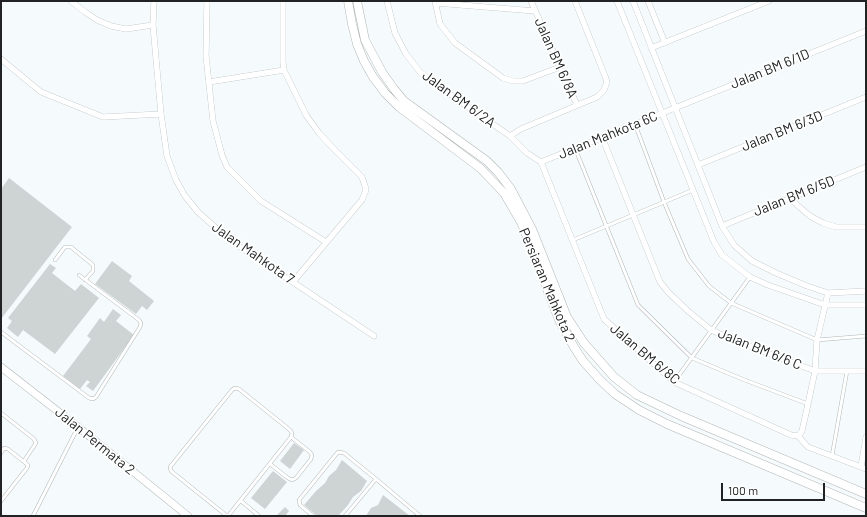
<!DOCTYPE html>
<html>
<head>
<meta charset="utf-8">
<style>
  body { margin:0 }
  #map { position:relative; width:867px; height:517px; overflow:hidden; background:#f5fbfc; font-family:Barlow,sans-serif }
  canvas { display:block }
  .frame { position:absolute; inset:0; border:2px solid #202223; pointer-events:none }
  .scale { position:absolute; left:721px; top:483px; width:104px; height:18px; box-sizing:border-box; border:2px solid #202223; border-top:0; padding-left:5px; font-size:12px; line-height:14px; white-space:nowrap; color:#202223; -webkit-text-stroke:3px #fff; paint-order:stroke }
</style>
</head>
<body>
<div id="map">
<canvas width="867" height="517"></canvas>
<div class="frame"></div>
<div class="scale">100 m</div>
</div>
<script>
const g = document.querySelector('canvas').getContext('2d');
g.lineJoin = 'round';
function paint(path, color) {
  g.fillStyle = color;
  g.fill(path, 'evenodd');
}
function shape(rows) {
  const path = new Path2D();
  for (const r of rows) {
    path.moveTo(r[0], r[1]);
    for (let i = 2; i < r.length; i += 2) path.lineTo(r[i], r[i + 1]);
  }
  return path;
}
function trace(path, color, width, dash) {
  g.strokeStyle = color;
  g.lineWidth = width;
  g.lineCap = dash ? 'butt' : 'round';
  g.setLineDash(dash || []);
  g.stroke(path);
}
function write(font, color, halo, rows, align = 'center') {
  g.font = font + ' Barlow,sans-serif';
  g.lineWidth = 3.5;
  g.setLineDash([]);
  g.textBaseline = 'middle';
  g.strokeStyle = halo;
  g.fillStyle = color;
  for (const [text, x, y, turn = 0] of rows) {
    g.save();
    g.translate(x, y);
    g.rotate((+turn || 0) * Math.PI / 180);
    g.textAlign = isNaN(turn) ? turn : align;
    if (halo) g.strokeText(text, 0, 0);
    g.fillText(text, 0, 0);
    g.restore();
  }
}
paint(shape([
  [9,178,72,227,1,319,1,189],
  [112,261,132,276,129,281,154,301,147,310,142,306,136,314,95,284],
  [50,264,56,268,52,273,75,291,81,284,99,298,55,354,23,330,18,337,7,328,12,321,8,318],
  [113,309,121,315,116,321,134,335,93,391,86,386,90,382,87,380,80,389,63,376,91,339,87,336,100,318,104,322],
  [294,443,304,450,290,469,280,461],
  [342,460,367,481,361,491,353,497,348,505,338,516,317,516,304,505,316,491,325,483,329,476,336,470],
  [273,471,287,482,265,509,251,498],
  [383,495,410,516,366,516,371,508,378,505],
  [285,507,289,511,285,516,276,516]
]), '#ced3d4');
const service = shape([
  [635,124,664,202,688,259,709,286,731,303,817,340,866,336],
  [575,148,638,305,692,358,742,379,808,404],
  [573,240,693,190],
  [55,260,65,247,71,247,93,265,93,271,85,280],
  [1,332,89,398,93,399,96,397,140,327,141,323,139,320,79,275],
  [674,382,750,277],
  [1,413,34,439,36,443,24,461],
  [1,453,4,448,8,449,28,465,27,468,1,501],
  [832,456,847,371],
  [270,464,288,478,292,480,296,478,311,459,312,455,310,452,291,437],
  [241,501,259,516],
  [33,516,78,427],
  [227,516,171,471,170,467,232,390,235,388,239,389,290,430,292,433,291,437,228,516],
  [313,516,300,505,299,500,338,452,344,453,376,479],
  [345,516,376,479,420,516]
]);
const minor = shape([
  [71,1,85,12,97,20,111,26,126,29,153,25],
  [154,1,153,25,161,114,167,156,176,180,185,196,198,212,215,227,234,243,374,336],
  [207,1,206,56,213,121,222,155,227,167,261,201,326,242],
  [283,1,283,62,284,70,306,115,319,133,333,148,362,177,365,186,366,190,362,200,293,282],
  [387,1,395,33,406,54,420,72,435,84,510,136,527,153,541,162],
  [435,1,440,24,455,43,503,78,513,81,523,81,560,67],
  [531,1,577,105],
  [617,1,714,242,722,255,750,277,768,285,825,305,866,305],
  [633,1,722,226,734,245,752,261,776,273,807,286,828,293,866,291],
  [648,1,665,43],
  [436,3,535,11],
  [651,48,769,1],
  [1,59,41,92,103,117,161,114],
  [209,82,284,70],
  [510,136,521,129,597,97,604,90,607,82,605,76,575,1],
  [602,137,660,282,669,293,688,311,711,330,736,341,815,371,866,371],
  [541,162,604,319,674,382,791,435,798,436],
  [541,162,866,31],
  [698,165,866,97],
  [789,198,810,216,823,223,836,227,866,227],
  [722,226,866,167],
  [798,436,802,431,808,404,815,371,817,340,828,293],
  [798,436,808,447,866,469],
  [861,467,866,437]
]);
const tertiary = shape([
  [1,367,78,427,188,516]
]);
const secondary = shape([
  [348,1,352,24,357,44,364,61,373,77,385,93,399,107,480,168,504,193,522,224,559,320,574,347,583,361,600,380,615,394,639,410,667,424,866,508],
  [357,1,365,40,382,72,394,89,404,101,487,161,498,172,511,189,532,229,567,317,584,343,614,377,637,395,681,416,866,494]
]);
trace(service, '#b0b5b6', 4);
trace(minor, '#b0b5b6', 6);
trace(tertiary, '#b0b5b6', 8);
trace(secondary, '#b0b5b6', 9);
trace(service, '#fff', 3);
trace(minor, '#fff', 5.5);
trace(tertiary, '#fff', 7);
trace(secondary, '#fff', 8);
write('14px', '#202223', '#fff', [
  ["Jalan BM 6/8A",556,58,66],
  ["Jalan BM 6/1D",770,69,-22],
  ["Jalan BM 6/2A",459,99,36],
  ["Jalan BM 6/3D",782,131,-22],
  ["Jalan Mahkota 6C",608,135,-22],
  ["Jalan BM 6/5D",794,196,-22],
  ["Jalan Mahkota 7",253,253,35],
  ["Persiaran Mahkota 2",547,285,67],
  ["Jalan BM 6/6 C",760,349,22],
  ["Jalan BM 6/8C",645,354,40],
  ["Jalan Permata 2",95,441,39]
]);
</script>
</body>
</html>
